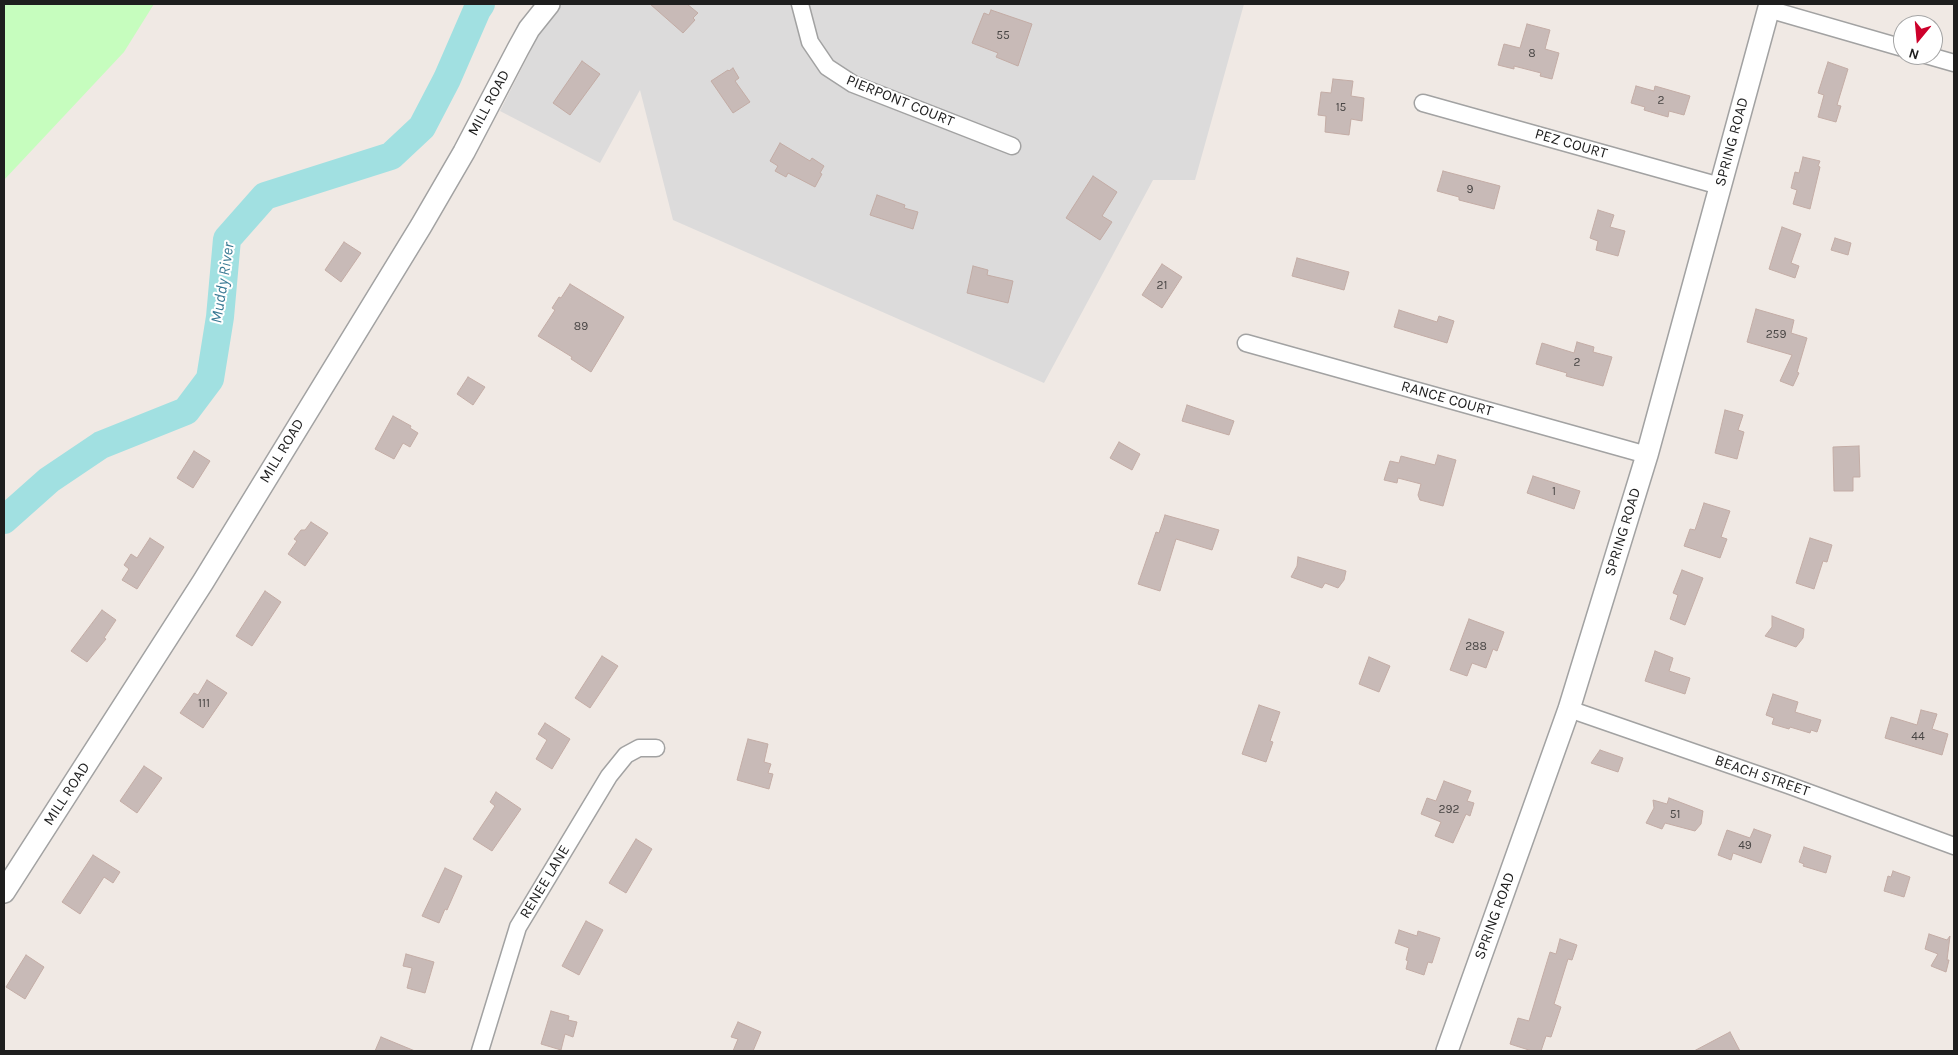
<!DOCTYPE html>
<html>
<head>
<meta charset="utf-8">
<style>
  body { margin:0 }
  #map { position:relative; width:1958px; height:1055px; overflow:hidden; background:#f0e9e4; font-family:Karla,sans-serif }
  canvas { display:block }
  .frame { position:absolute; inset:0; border:5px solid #1e1e1e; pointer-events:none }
  .north { position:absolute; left:1893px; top:15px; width:50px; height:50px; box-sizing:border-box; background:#fff; border:1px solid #a5a5a5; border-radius:50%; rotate:197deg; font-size:14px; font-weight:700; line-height:20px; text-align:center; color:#1e1e1e }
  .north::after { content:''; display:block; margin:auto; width:18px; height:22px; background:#cd002b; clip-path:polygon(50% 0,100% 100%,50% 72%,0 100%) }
</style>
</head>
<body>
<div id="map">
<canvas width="1958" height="1055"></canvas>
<div class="frame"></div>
<div class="north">N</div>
</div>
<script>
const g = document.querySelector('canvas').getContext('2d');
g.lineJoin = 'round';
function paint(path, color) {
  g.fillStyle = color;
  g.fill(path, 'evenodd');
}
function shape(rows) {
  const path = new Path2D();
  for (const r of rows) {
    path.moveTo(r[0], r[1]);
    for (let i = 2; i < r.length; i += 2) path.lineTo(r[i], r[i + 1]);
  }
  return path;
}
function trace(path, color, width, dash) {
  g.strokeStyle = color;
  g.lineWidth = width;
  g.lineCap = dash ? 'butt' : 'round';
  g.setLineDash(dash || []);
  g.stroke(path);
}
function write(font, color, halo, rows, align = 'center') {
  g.font = font + ' Karla,sans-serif';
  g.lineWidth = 4;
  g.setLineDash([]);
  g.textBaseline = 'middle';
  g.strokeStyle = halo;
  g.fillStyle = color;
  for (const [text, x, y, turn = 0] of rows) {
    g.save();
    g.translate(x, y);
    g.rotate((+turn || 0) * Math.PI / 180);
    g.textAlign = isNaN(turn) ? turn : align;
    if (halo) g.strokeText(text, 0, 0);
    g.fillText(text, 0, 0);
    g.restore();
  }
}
paint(shape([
  [558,4,1244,4,1195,180,1153,180,1044,383,673,220,640,90,600,163,500,111,544,24]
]), '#dcdbdb');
paint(shape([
  [4,4,154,4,124,52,4,180]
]), '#c6fdbe');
trace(shape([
  [4,520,49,480,101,445,186,411,210,379,220,317,227,239,265,196,391,156,422,127,447,79,477,10,481,4]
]), '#a1e0e1', 28);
const building = shape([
  [650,4,687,4,698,13,693,18,695,20,683,33,650,4],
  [991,10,1032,24,1018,66,996,57,998,53,972,43,984,13,989,15,991,10],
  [1527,24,1550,30,1545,49,1559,53,1552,79,1540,76,1541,73,1514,66,1514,69,1498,65,1504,44,1520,48,1527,24],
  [582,61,600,74,570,115,553,103,582,61],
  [1828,62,1848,69,1837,105,1841,106,1836,122,1818,117,1824,95,1818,93,1828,62],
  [733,68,739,78,735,81,750,102,733,113,711,81,728,70,729,71,733,68],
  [1333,79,1353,81,1351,96,1364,98,1362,121,1351,119,1349,135,1325,132,1326,116,1318,115,1321,92,1331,93,1333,79],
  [1636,86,1654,91,1655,86,1690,96,1684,115,1669,111,1668,117,1644,110,1645,107,1631,103,1636,86],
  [780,143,810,161,812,158,824,166,820,173,822,174,815,187,788,173,786,177,775,171,778,166,770,161,780,143],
  [1803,157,1820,161,1818,166,1820,167,1810,209,1793,204,1797,190,1791,188,1795,172,1799,173,1803,157],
  [1443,171,1500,186,1494,209,1459,200,1459,197,1437,191,1443,171],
  [1093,176,1117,192,1102,216,1112,222,1100,240,1066,218,1093,176],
  [877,195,905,205,904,208,918,212,913,229,870,215,877,195],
  [1598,210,1614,215,1610,227,1625,231,1618,256,1596,250,1598,241,1590,238,1598,210],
  [1782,227,1801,234,1791,263,1799,266,1795,278,1769,269,1782,227],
  [1835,238,1851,243,1848,255,1831,250,1835,238],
  [344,242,361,253,341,282,325,270,344,242],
  [1297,258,1349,272,1344,290,1292,276,1297,258],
  [1162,264,1182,277,1162,308,1142,295,1162,264],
  [973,266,988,270,987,275,1013,281,1008,303,967,293,973,266],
  [570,284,624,317,591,372,571,359,572,357,538,336,555,310,552,308,559,297,561,298,570,284],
  [1756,309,1794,320,1791,333,1807,338,1797,372,1799,373,1793,386,1780,381,1792,355,1747,342,1756,309],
  [1399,310,1437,322,1439,316,1454,321,1447,343,1394,327,1399,310],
  [1577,342,1594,347,1593,352,1612,357,1603,386,1566,376,1567,373,1536,364,1542,343,1574,353,1577,342],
  [468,377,485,387,473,405,457,394,468,377],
  [1187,405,1234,421,1229,435,1182,421,1187,405],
  [1725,410,1743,415,1738,430,1744,432,1737,459,1715,453,1725,410],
  [393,416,411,426,410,428,418,433,410,447,403,443,394,459,375,449,393,416],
  [1119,442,1140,454,1132,470,1110,458,1119,442],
  [1859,446,1860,477,1853,477,1853,491,1834,491,1833,447,1859,446],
  [194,451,210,461,193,488,177,478,194,451],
  [1438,455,1456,460,1443,506,1420,500,1418,495,1421,484,1398,478,1397,483,1384,480,1390,461,1399,463,1401,456,1435,465,1438,455],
  [1533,476,1580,491,1574,509,1527,493,1533,476],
  [1704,503,1730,511,1721,537,1727,539,1720,558,1684,546,1690,529,1695,530,1704,503],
  [1165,515,1219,530,1212,550,1176,539,1160,591,1138,584,1156,532,1159,533,1165,515],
  [311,522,328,533,305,566,288,554,297,541,294,539,301,530,305,530,311,522],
  [150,538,164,547,137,589,122,580,129,569,124,565,131,554,137,558,150,538],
  [1810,538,1832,545,1827,562,1823,561,1814,589,1796,583,1810,538],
  [1298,557,1346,571,1344,580,1338,588,1325,583,1322,588,1291,577,1297,566,1298,557],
  [1682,570,1703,578,1685,625,1670,619,1678,595,1673,593,1682,570],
  [265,591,281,602,252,646,236,636,265,591],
  [102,610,116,620,104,638,106,639,87,662,71,651,102,610],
  [1772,616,1804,629,1803,638,1796,647,1765,636,1772,627,1772,616],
  [1469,619,1504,632,1497,651,1493,649,1486,668,1472,663,1467,676,1450,670,1469,619],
  [1655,651,1673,658,1669,671,1690,678,1685,694,1645,681,1655,651],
  [602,656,618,666,590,708,575,698,602,656],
  [1369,657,1390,666,1379,692,1359,684,1369,657],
  [207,680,227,693,203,728,180,713,194,693,198,695,207,680],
  [1773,694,1798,702,1795,712,1821,720,1817,732,1811,730,1810,733,1790,727,1789,729,1772,724,1774,718,1766,715,1773,694],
  [1259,705,1280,712,1270,741,1273,742,1266,762,1242,754,1259,705],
  [1921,710,1937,714,1932,729,1948,734,1942,755,1885,738,1891,717,1917,725,1921,710],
  [545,723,570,739,552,769,536,759,547,740,538,734,545,723],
  [748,739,768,744,764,762,771,764,768,773,773,774,769,789,737,780,748,739],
  [1600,750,1623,758,1618,772,1591,763,1600,750],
  [144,766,162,778,137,813,120,801,144,766],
  [1444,781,1471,791,1467,801,1474,803,1470,816,1466,814,1453,843,1435,836,1441,822,1421,814,1427,798,1436,801,1444,781],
  [496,792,521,809,492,851,473,839,495,806,490,802,496,792],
  [1669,798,1703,811,1701,824,1695,831,1665,823,1662,829,1646,823,1654,808,1653,800,1667,804,1669,798],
  [1754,829,1771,835,1761,863,1733,853,1731,860,1718,855,1727,830,1750,838,1754,829],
  [636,839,652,849,626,893,609,883,636,839],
  [1804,847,1831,856,1826,873,1803,866,1804,864,1799,862,1804,847],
  [93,855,120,872,113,883,104,877,80,914,62,902,93,855],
  [445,868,462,876,447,910,445,909,439,923,422,916,445,868],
  [1893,871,1910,877,1904,897,1884,891,1888,876,1891,877,1893,871],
  [586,921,603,930,579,975,562,966,586,921],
  [1399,930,1417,936,1418,931,1440,938,1432,963,1428,962,1424,975,1406,969,1408,961,1406,960,1409,948,1395,943,1399,930],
  [1929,934,1947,940,1950,936,1947,960,1949,960,1946,972,1931,966,1938,954,1925,949,1929,934],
  [1560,939,1577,945,1572,960,1568,959,1554,1004,1561,1007,1551,1037,1546,1036,1541,1051,1532,1051,1510,1044,1518,1018,1529,1021,1550,952,1556,954,1560,939],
  [406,954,434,962,425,993,407,988,412,968,403,966,406,954],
  [26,955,44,967,25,999,6,987,26,955],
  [551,1011,569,1016,568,1020,577,1022,573,1037,565,1034,561,1050,541,1044,551,1011],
  [738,1022,761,1032,753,1051,733,1051,738,1039,731,1037,738,1022],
  [1730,1032,1740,1051,1694,1051,1730,1032],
  [381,1037,415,1051,375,1051,381,1037]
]);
paint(building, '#c8bab7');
trace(building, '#c3aca5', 1);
const minor = shape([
  [800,4,810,42,827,67,853,84,1012,146],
  [1768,9,1903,48],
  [1926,55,1954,63],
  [1423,103,1720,186],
  [1246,343,1647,455],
  [1569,709,1788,785,1954,846],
  [480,1051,518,927,609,776,626,755,639,748,656,748]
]);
const tertiary = shape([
  [4,892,203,582,421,226,464,152,518,49,529,29,549,4],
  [1447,1051,1569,709,1647,455,1770,4]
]);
trace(minor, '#a2a2a2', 19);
trace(tertiary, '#a2a2a2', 24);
trace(minor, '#fff', 16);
trace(tertiary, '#fff', 21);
write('12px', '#484544', null, [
  ["55",1003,36],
  ["8",1532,54],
  ["2",1661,101],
  ["15",1341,108],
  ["9",1470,190],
  ["21",1162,286],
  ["89",581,327],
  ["259",1776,335],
  ["2",1577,363],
  ["1",1554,492],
  ["288",1476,647],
  ["111",204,704],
  ["44",1918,737],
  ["292",1449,810],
  ["51",1675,815],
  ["49",1745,846]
]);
write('15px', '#1e1e1e', '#fff', [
  ["PIERPONT COURT",900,101,22],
  ["MILL ROAD",489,103,-62],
  ["SPRING ROAD",1732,142,-75],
  ["PEZ COURT",1571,144,16],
  ["RANCE COURT",1447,399,16],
  ["MILL ROAD",282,451,-59],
  ["SPRING ROAD",1623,532,-73],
  ["BEACH STREET",1762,776,19],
  ["MILL ROAD",67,794,-57],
  ["RENEE LANE",545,882,-59],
  ["SPRING ROAD",1495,916,-70]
]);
write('italic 16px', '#3a7a94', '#fff', [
  ["Muddy River",223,283,-81]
]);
</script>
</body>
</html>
